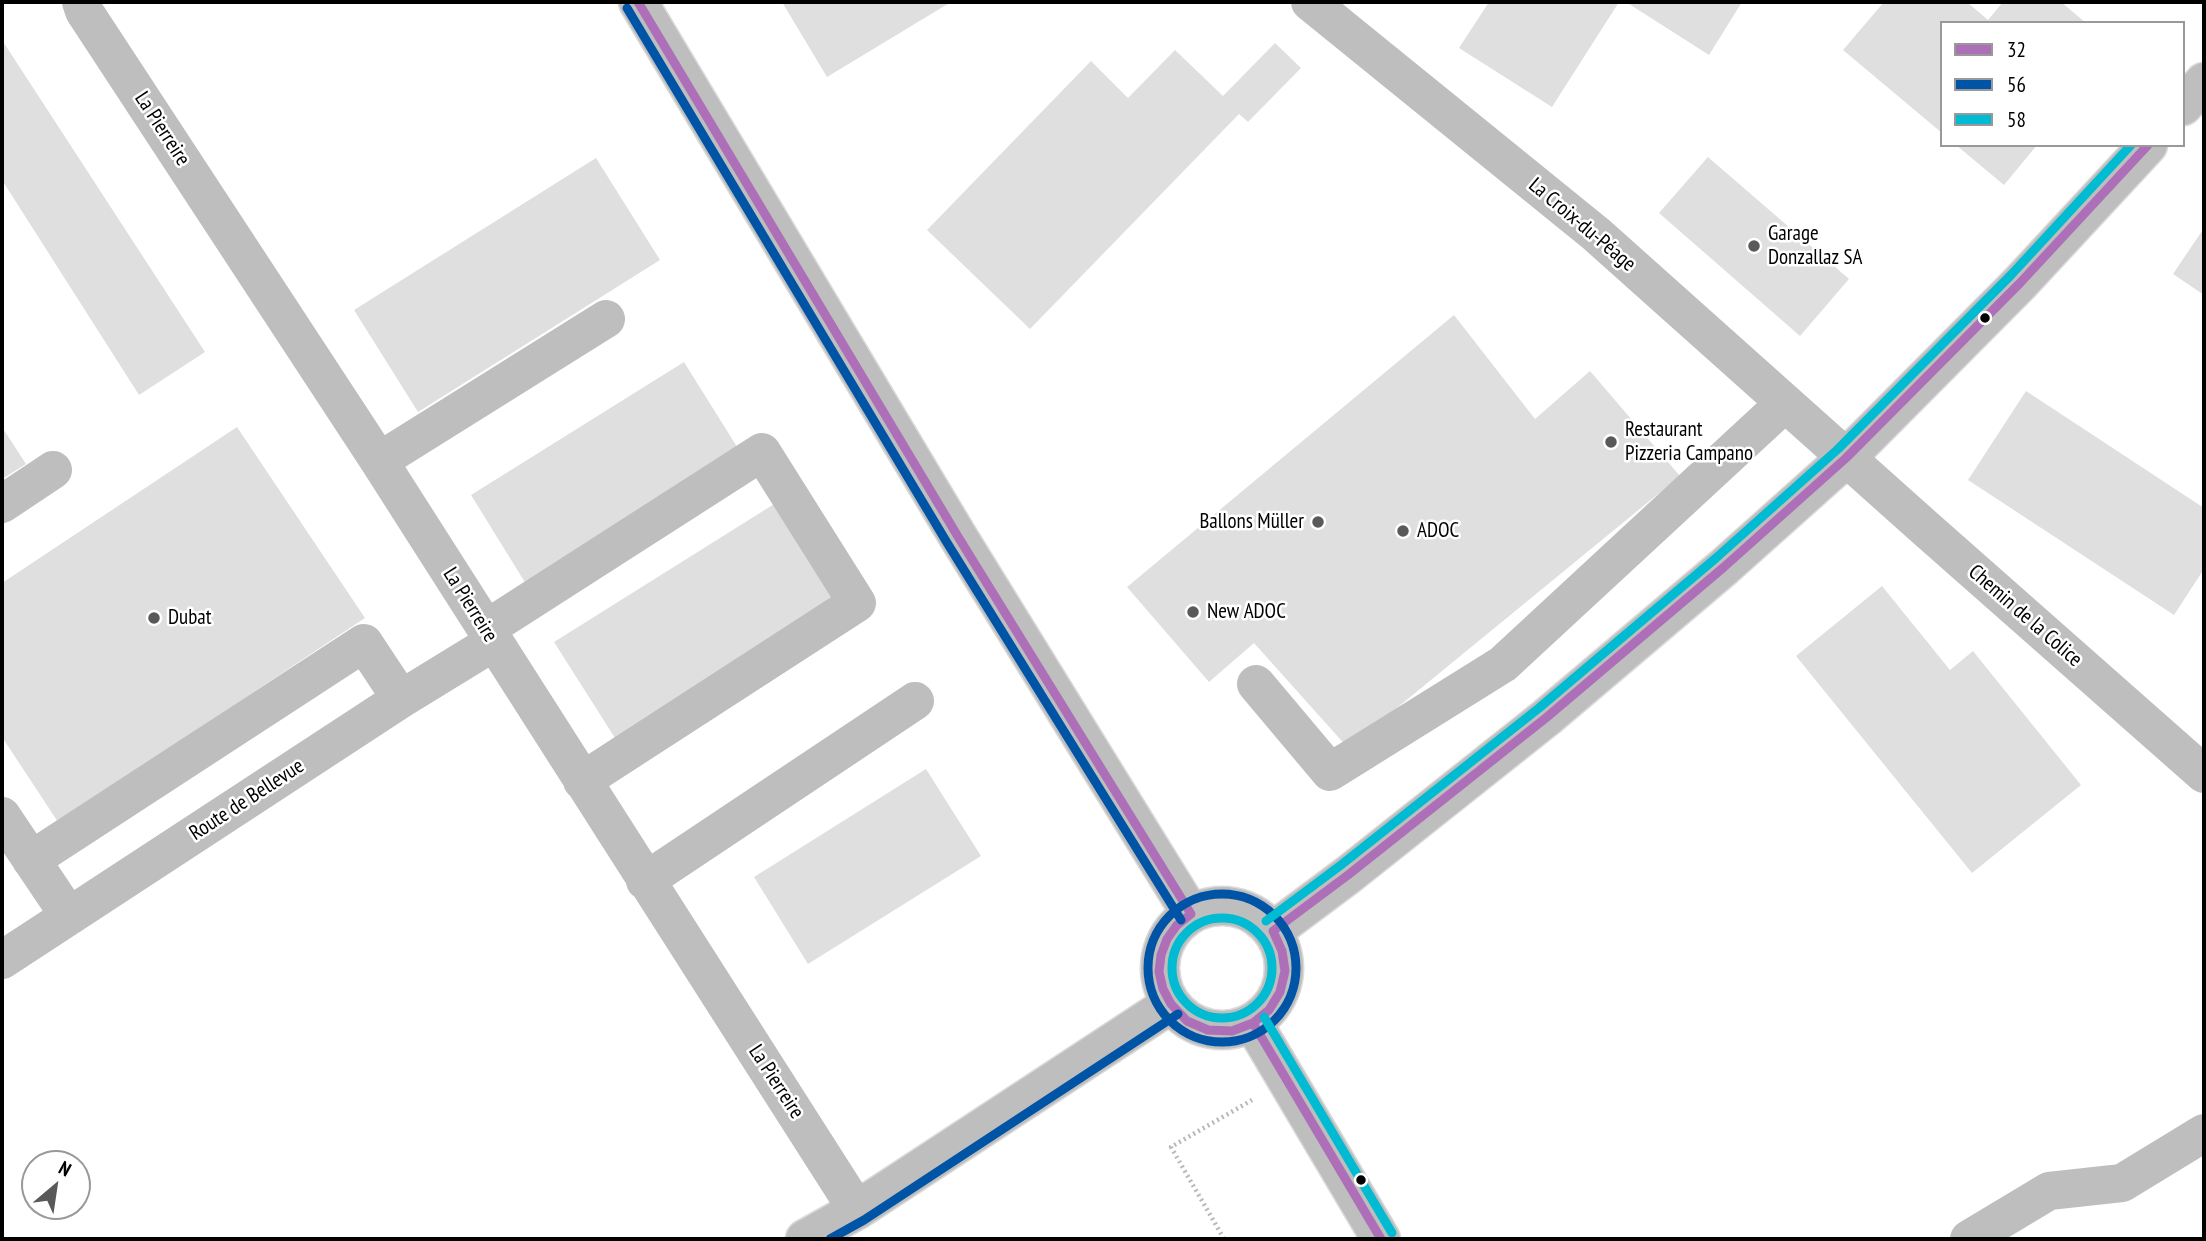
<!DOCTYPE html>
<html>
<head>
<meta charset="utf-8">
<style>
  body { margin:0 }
  #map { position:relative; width:2206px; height:1241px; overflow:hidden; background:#fff; font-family:"PT Sans Narrow",sans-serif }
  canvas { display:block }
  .frame { position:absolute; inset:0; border:4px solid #000; pointer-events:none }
  .legend { position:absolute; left:1940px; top:21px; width:245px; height:126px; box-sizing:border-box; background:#fff; border:2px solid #999; margin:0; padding:9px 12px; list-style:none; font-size:21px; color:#000 }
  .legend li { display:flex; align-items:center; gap:14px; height:35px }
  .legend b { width:35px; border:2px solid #999 }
  .north { position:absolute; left:21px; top:1150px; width:70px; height:70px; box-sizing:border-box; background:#fff; border:2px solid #999; border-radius:50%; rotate:29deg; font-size:19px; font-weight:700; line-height:28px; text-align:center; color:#000 }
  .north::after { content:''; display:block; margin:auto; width:24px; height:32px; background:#595959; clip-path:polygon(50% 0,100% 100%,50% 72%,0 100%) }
</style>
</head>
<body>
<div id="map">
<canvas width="2206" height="1241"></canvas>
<div class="frame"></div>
<ul class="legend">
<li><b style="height:9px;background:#ac6fb8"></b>32</li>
<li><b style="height:9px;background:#0054a6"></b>56</li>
<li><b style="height:9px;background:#00bbd1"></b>58</li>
</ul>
<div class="north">N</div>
</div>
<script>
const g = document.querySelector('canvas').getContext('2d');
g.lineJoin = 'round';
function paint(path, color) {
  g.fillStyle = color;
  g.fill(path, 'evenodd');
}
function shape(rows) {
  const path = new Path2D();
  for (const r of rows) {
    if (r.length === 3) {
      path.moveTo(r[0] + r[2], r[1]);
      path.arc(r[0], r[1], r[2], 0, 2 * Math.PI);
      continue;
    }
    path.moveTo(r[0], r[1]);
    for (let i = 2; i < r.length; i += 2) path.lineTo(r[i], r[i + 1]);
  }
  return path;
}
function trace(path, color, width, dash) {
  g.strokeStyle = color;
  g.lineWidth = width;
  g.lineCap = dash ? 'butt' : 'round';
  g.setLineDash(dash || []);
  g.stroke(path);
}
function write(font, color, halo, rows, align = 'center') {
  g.font = font + ' "PT Sans Narrow",sans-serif';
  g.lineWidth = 5;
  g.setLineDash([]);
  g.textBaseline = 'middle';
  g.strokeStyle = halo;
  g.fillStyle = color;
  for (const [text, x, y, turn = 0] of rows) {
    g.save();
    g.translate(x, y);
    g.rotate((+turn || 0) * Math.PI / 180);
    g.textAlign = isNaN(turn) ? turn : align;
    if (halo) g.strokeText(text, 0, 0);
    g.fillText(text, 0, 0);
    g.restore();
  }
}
paint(shape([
  [782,2,951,2,827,77],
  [1489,2,1619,2,1552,107,1459,48],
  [1626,2,1742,2,1709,55],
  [1884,2,1967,2,1988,20,2003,2,2061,2,2086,23,1942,23,1942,133,1843,50],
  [2,40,205,352,139,395,2,180],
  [1275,43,1301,68,1248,122,1239,114,1030,329,927,230,1091,61,1128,98,1175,50,1223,96],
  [1956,145,2037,145,2004,185],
  [1708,157,1849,279,1800,336,1659,213],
  [596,158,660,260,418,412,354,310],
  [2204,228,2204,295,2173,274],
  [1454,315,1535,419,1590,371,1680,476,1348,748,1254,643,1209,682,1127,587],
  [684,362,739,450,526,584,471,495],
  [2026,391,2204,508,2204,569,2174,615,1968,480],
  [2,427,26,464,2,479],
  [237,427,365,618,58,822,2,737,2,583],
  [779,501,840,597,615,738,554,642],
  [1882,586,1950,670,1973,651,2081,785,1972,873,1796,656],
  [926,769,981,856,808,964,754,877]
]), '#dfdfdf');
const major = shape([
  [638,2,957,535,1191,914],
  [2183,106,2204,82],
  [1222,968,62],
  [1273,931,1348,875,1547,717,1724,567,1846,458,2020,283,2148,145],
  [1253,1023,1381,1239],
  [805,1239,857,1210,1171,1004]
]);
trace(major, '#dbdbdb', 41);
trace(shape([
  [1224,1239,1171,1147,1252,1100]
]), '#b9b9b9', 4.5, [2, 3.5]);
trace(shape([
  [81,2,84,11,379,461,857,1210],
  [1310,2,1596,234,1924,527,2204,774],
  [379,461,606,319],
  [2,504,53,470],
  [486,629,762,452,857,603,582,781],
  [1256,684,1330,772,1503,664,1785,403],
  [2,816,69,916],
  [31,860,364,643,401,699],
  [645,881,915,701],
  [2,960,401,699,494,642],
  [1969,1239,2049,1191,2122,1183,2204,1133]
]), '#bebebe', 38);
trace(major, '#bebebe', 38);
trace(shape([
  [638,2,957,535,1191,914],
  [1191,914,1177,925,1167,939,1161,955,1159,972,1163,989,1171,1004,1187,1021,1208,1030,1232,1031,1253,1023,1269,1010,1280,992,1285,971,1282,951,1273,931],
  [1273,931,1348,875,1547,717,1724,567,1846,458,2020,283,2148,145],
  [1253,1023,1381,1239]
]), '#ac6fb8', 9);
trace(shape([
  [627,8,946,541,1181,920],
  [1222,968,74],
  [830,1239,864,1220,1178,1014]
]), '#0054a6', 9);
trace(shape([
  [1222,968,50],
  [1266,921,1341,865,1539,708,1716,558,1838,449,2011,275,2131,145],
  [1264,1017,1392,1233]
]), '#00bbd1', 9);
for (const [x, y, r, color] of [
  [1754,246,7,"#595959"],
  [1985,318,6,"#000"],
  [1611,442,7,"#595959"],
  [1318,522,7,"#595959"],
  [1403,531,7,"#595959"],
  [1193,612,7,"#595959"],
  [154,618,7,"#595959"],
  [1361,1180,6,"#000"]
]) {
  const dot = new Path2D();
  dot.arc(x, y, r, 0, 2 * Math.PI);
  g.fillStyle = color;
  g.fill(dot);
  trace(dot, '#fff', 2.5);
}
write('21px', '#000', '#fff', [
  ["La Pierreire",162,129,57],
  ["La Croix-du-Péage",1582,225,40],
  ["La Pierreire",470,605,58],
  ["Chemin de la Colice",2025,616,41],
  ["Route de Bellevue",247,800,-33],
  ["La Pierreire",776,1082,57]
]);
write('21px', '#000', '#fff', [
  ["Garage",1768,234],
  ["Donzallaz SA",1768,258],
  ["Restaurant",1625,430],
  ["Pizzeria Campano",1625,454],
  ["Ballons Müller",1304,522,"right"],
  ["ADOC",1417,531],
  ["New ADOC",1207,612],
  ["Dubat",168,618]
], 'left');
</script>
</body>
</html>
